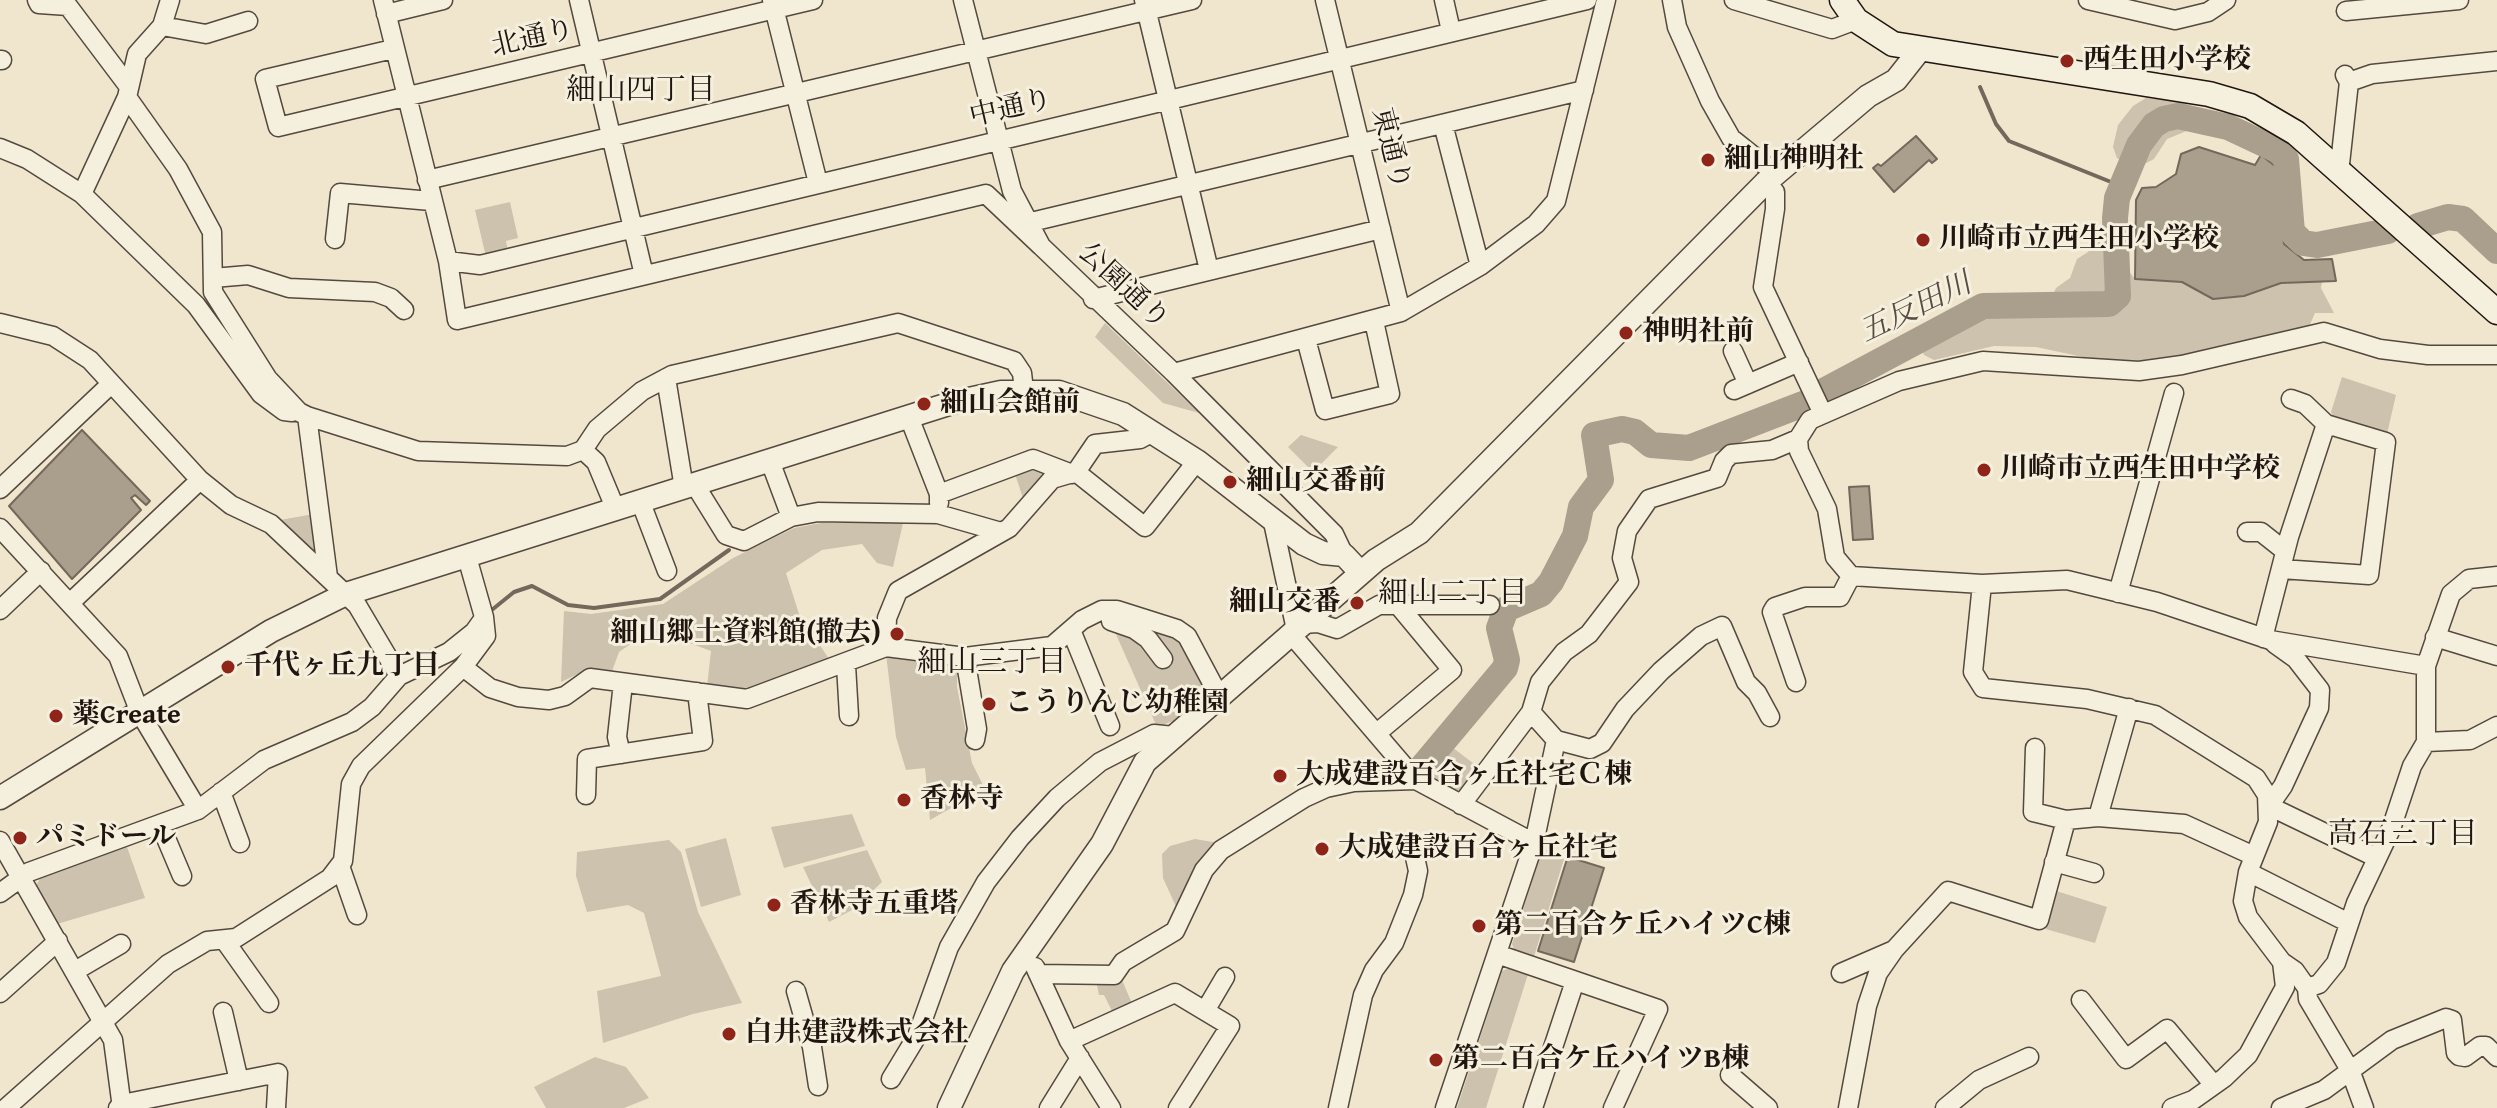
<!DOCTYPE html>
<html>
<head>
<meta charset="utf-8">
<style>
  body { margin:0 }
  canvas { display:block; background:#f0e6cd }
</style>
</head>
<body>
<canvas width="2497" height="1108"></canvas>
<script>
const g = document.querySelector('canvas').getContext('2d');
g.lineJoin = 'round';
function paint(path, color) {
  g.fillStyle = color;
  g.fill(path, 'evenodd');
}
function shape(rows) {
  const path = new Path2D();
  for (const r of rows) {
    path.moveTo(r[0], r[1]);
    for (let i = 2; i < r.length; i += 2) path.lineTo(r[i], r[i + 1]);
  }
  return path;
}
function trace(path, color, width, dash) {
  g.strokeStyle = color;
  g.lineWidth = width;
  g.lineCap = dash ? 'butt' : 'round';
  g.setLineDash(dash || []);
  g.stroke(path);
}
function write(font, color, halo, rows, align = 'center') {
  g.font = font + ' "Gentium Book Plus","Noto Serif JP",serif';
  g.lineWidth = 6;
  g.setLineDash([]);
  g.textBaseline = 'middle';
  g.strokeStyle = halo;
  g.fillStyle = color;
  for (const [text, x, y, turn = 0] of rows) {
    g.save();
    g.translate(x, y);
    g.rotate((+turn || 0) * Math.PI / 180);
    g.textAlign = isNaN(turn) ? turn : align;
    if (halo) g.strokeText(text, 0, 0);
    g.fillText(text, 0, 0);
    g.restore();
  }
}
paint(shape([
  [2146,98,2176,101,2192,106,2195,112,2189,130,2167,139,2154,159,2137,168,2117,158,2113,147,2118,125,2133,106],
  [2127,198,2128,270,2135,279,2182,282,2214,299,2244,296,2281,283,2322,282,2321,288,2334,313,2315,313,2307,331,2194,354,2116,364,2036,347,1994,346,1934,360,1924,355,1918,337,1971,307,2050,301,2056,288,2070,278,2077,259,2088,252,2102,232,2107,202],
  [510,202,518,238,506,241,508,252,486,257,475,210],
  [1105,323,1199,413,1163,403,1095,337],
  [2342,377,2396,395,2387,434,2334,418,2331,412],
  [1301,435,1338,447,1313,472,1288,447],
  [1033,464,1048,472,1024,501,1014,471],
  [314,514,320,552,312,555,310,548,280,520],
  [821,523,903,523,893,567,877,563,862,544,822,550,786,573,799,614,829,659,798,669,760,689,743,692,707,687,711,651,684,641,635,641,619,652,611,674,584,671,561,682,564,611,591,614,663,604,733,558,794,528],
  [1113,616,1179,637,1206,691,1173,721,1157,727,1111,623],
  [886,654,954,662,957,668,957,687,972,763,982,783,981,791,930,820,925,768,906,770,896,737],
  [1448,744,1482,770,1467,789,1454,791,1425,772],
  [852,814,865,846,784,868,771,827],
  [726,838,741,895,701,907,685,849],
  [1195,839,1219,843,1178,911,1163,878,1162,854,1170,846],
  [669,840,681,852,698,912,742,1003,693,1014,603,1043,597,991,661,976,644,913,628,905,587,912,576,876,577,852],
  [127,847,145,898,57,924,36,885,40,879],
  [1543,847,1564,859,1533,960,1516,954,1512,944],
  [867,850,882,882,854,909,829,922,803,867],
  [2053,890,2107,907,2095,943,2042,928],
  [1514,966,1529,971,1486,1108,1457,1108,1502,971],
  [1120,975,1133,1006,1114,1015,1104,995,1099,995,1096,980],
  [595,1057,626,1067,649,1098,624,1108,546,1108,534,1087]
]), '#cdc2ad');
const water = shape([
  [1916,136,1937,159,1932,163,1929,160,1894,192,1873,168,1878,164,1881,166,1916,136],
  [2199,147,2255,165,2261,155,2275,166,2284,244,2304,260,2332,259,2336,281,2281,283,2244,296,2213,299,2182,282,2135,279,2136,200,2142,188,2156,187,2176,174,2181,154,2199,147],
  [82,430,150,501,146,505,135,495,131,498,141,510,72,579,9,506,82,430],
  [1869,486,1873,539,1853,540,1849,487,1869,486],
  [1572,858,1604,868,1574,962,1538,951,1567,859,1572,858]
]);
paint(water, '#aa9f8d');
trace(water, '#73685b', 2);
trace(shape([
  [1980,87,1996,124,2009,141,2121,186],
  [493,609,514,592,532,586,568,605,594,608,660,599,729,550]
]), '#73685b', 4);
trace(shape([
  [2418,226,2448,217,2463,219,2497,251],
  [1820,393,1983,306,2109,304,2118,296,2115,218,2117,198,2139,145,2154,125,2164,119,2178,116,2228,127,2279,151,2286,159,2292,232,2303,243,2317,245,2388,231],
  [1422,767,1505,668,1507,660,1499,628,1506,609,1541,594,1551,582,1575,536,1581,507,1601,480,1594,435,1622,429,1635,432,1651,445,1689,448,1811,401]
]), '#aa9f8d', 26);
const minor = shape([
  [37,0,39,4,68,6,129,87],
  [383,0,448,261,457,320,986,194,1041,246],
  [579,0,644,275],
  [772,0,818,183],
  [963,0,1012,191,1041,246,1174,373,1334,534,1344,555],
  [1144,0,1209,270],
  [1325,0,1401,312],
  [1444,0,1451,31],
  [1672,0,1677,27,1710,101,1731,138,1776,174],
  [1734,0,1832,29,1856,20],
  [2088,0,2175,20,2208,12,2226,0],
  [2346,11,2459,0],
  [386,14,443,0],
  [162,26,206,34,248,21],
  [393,49,265,79,278,127,813,0],
  [0,60,2,60],
  [2349,82,2372,74,2497,61],
  [127,97,178,169,212,232,213,292,268,379,299,412,307,416,418,451,567,456,583,450,597,429,642,391,672,375,898,323,1014,361,1022,373,1024,390],
  [1443,124,1480,266],
  [0,148,27,159,82,194,196,305,261,394,284,411,292,412],
  [2339,173,2349,82,2345,75],
  [427,180,1192,0],
  [1765,183,1775,192,1775,209,1763,287,1823,414],
  [82,194,127,97,137,54,162,26,170,0],
  [1027,223,1584,90],
  [335,239,340,193,431,201],
  [448,261,480,265,1587,0],
  [213,278,248,275,289,288,375,292,391,298,404,310],
  [1093,299,1381,229],
  [0,323,53,336,90,360,200,480,231,505,271,524,357,605,399,676,372,707,352,722,264,760,198,810,29,872,0,893],
  [1306,339,1325,410,1390,394,1374,321],
  [1733,351,1748,384],
  [1174,373,1401,312,1480,266,1536,224,1556,201,1606,0],
  [666,378,684,488],
  [1734,390,1799,362],
  [307,416,328,577],
  [909,417,939,494,939,503],
  [583,450,596,462,616,510],
  [770,461,791,517],
  [1076,472,1145,527,1197,461],
  [695,485,726,535,744,541,791,517,818,512,938,514,1001,532],
  [0,489,111,384],
  [939,494,1033,459,1072,474],
  [641,503,667,571],
  [1273,522,1296,630],
  [0,528,118,656,140,713,198,810],
  [2247,532,2261,532,2285,551],
  [2281,569,2369,575,2386,442,2326,424,2305,404,2291,399],
  [1982,584,1973,672,1983,688,2087,699,2155,715,2256,778,2267,795,2268,822,2248,872,2243,901,2248,917,2282,962,2285,987,2248,1055,2224,1078,2193,1100,2172,1108],
  [2118,593,2174,393],
  [71,602,200,480],
  [1398,605,1490,605],
  [0,610,41,571],
  [1110,613,1111,621,1134,629,1148,639,1163,659],
  [1302,624,1318,623,1337,629,1379,605,1398,605,1452,670,1377,733],
  [1071,630,1110,726],
  [1291,634,1416,780,1534,843],
  [2435,637,2497,656],
  [2263,638,2289,537,2326,424],
  [2275,644,2296,659,2320,690,2319,708,2283,786,2269,806,2377,858],
  [886,647,887,618,898,591,1009,528,1052,479,1076,472,1095,444,1140,439,1153,432],
  [965,657,977,729,975,740],
  [846,665,849,716],
  [2426,666,2270,640,2157,602,2067,580,1982,584,1851,576,1835,557,1827,509,1799,451,1798,439,1810,420,1899,381,1983,361,2139,371,2182,365,2324,332,2380,349,2428,355,2497,355],
  [463,667,490,688,518,697,549,700,565,696,590,678,747,699,886,647,965,657,1052,646,1082,620,1102,610,1117,610,1177,629,1187,636,1219,696],
  [399,676,449,652,474,632,484,618],
  [1796,682,1772,612,1775,607,1805,597,1840,597,1851,576],
  [1556,740,1590,749,1602,743,1625,709,1661,671,1701,636,1722,626,1746,682,1757,693,1770,717],
  [2426,742,2470,740,2497,726],
  [2035,748,2033,812,2066,820,2098,817,2184,824,2254,856],
  [621,754,617,737,623,683],
  [221,792,240,843],
  [586,795,587,759,703,741,697,692],
  [1461,805,1531,712,1540,682,1564,652,1589,634,1629,582,1622,558,1627,531,1649,499,1717,478,1724,461,1731,454,1772,450,1798,439],
  [2098,817,2129,708],
  [160,824,182,876],
  [0,841,113,1040,122,1108],
  [2054,862,2094,873],
  [340,866,357,915],
  [2248,872,2349,923],
  [225,941,269,1003],
  [1497,954,1658,1009,1613,1108],
  [2282,962,2295,971,2307,988,2308,999,2350,1070,2364,1108],
  [1035,967,1069,1041,1111,1108],
  [75,971,121,944],
  [1841,973,1894,950],
  [1038,974,1114,975,1123,962,1175,931,1204,870,1221,850,1304,798,1326,788,1354,782,1416,780],
  [2307,988,2319,984,2336,963,2356,903,2391,829,2412,766,2426,742,2426,666,2451,594,2469,579,2497,576],
  [796,991,812,1047,818,1086],
  [0,993,58,941],
  [2081,1000,2126,1059,2167,1029,2214,1085],
  [1205,1011,1225,977],
  [223,1012,239,1081],
  [1069,1041,1175,993,1230,1026,1178,1108],
  [1730,1075,1768,1108],
  [891,1079,917,1036,949,947,986,882,1020,838,1057,798,1100,762,1154,734,1174,736],
  [6,1108,168,964,207,941,236,938,330,878,343,861,351,784,361,766,463,667,486,636,484,617,467,557],
  [118,1108,122,1104,278,1073,276,1108],
  [1049,1108,1080,1058],
  [1338,1108,1363,995,1374,970,1394,943,1413,895,1418,871,1415,857],
  [1445,1108,1534,843,1556,740,1531,712],
  [1533,1108,1575,981],
  [1848,1108,1867,1006,1878,973,1894,950,1948,891,2039,920,2066,820],
  [1945,1108,1979,1080,2029,1057],
  [2281,1108,2324,1090,2392,1040,2446,1018,2452,1020,2456,1053,2459,1056,2465,1057,2480,1046,2486,1046,2497,1057]
]);
const tertiary = shape([
  [0,798,271,631,346,594,955,402,1001,392,1059,392,1123,414,1197,461,1304,544,1323,553,1344,555,1361,573],
  [949,1108,1013,971,1102,844,1145,762,1376,560,1419,533,1765,183,1868,96,1896,80,1919,51]
]);
const secondary = shape([
  [1842,0,1856,20,1893,44,2209,94,2250,106,2296,133,2497,312]
]);
trace(minor, '#55493f', 21);
trace(tertiary, '#55493f', 25);
trace(secondary, '#211510', 27);
trace(minor, '#f5efde', 18);
trace(tertiary, '#f5efde', 22);
trace(secondary, '#f5efde', 24);
for (const [x, y, r, color] of [
  [2067,61,8,"#8f2418"],
  [1708,160,8,"#8f2418"],
  [1923,240,8,"#8f2418"],
  [1626,333,8,"#8f2418"],
  [924,404,8,"#8f2418"],
  [1984,470,8,"#8f2418"],
  [1230,482,8,"#8f2418"],
  [1357,603,8,"#8f2418"],
  [897,634,8,"#8f2418"],
  [228,667,8,"#8f2418"],
  [989,704,8,"#8f2418"],
  [56,716,8,"#8f2418"],
  [1280,776,8,"#8f2418"],
  [904,800,8,"#8f2418"],
  [20,838,8,"#8f2418"],
  [1322,849,8,"#8f2418"],
  [774,905,8,"#8f2418"],
  [1479,926,8,"#8f2418"],
  [729,1034,8,"#8f2418"],
  [1436,1060,8,"#8f2418"]
]) {
  const dot = new Path2D();
  dot.arc(x, y, r, 0, 2 * Math.PI);
  g.fillStyle = color;
  g.fill(dot);
  trace(dot, '#f5efde', 3);
}
write('28px', '#211510', '#f5efde', [
  ["北通り",533,39,-13],
  ["中通り",1011,109,-13],
  ["東通り",1390,149,76],
  ["公園通り",1123,287,43]
]);
write('bold 28px', '#211510', '#f5efde', [
  ["西生田小学校",2083,61],
  ["細山神明社",1724,160],
  ["川崎市立西生田小学校",1939,240],
  ["神明社前",1642,333],
  ["細山会館前",940,404],
  ["川崎市立西生田中学校",2000,470],
  ["細山交番前",1246,482],
  ["細山交番",1341,603,"right"],
  ["細山郷土資料館(撤去)",881,634,"right"],
  ["千代ヶ丘九丁目",244,667],
  ["こうりんじ幼稚園",1005,704],
  ["薬Create",72,716],
  ["大成建設百合ヶ丘社宅Ｃ棟",1296,776],
  ["香林寺",920,800],
  ["パミドール",36,838],
  ["大成建設百合ヶ丘社宅",1338,849],
  ["香林寺五重塔",790,905],
  ["第二百合ケ丘ハイツC棟",1495,926],
  ["白井建設株式会社",745,1034],
  ["第二百合ケ丘ハイツB棟",1452,1060]
], 'left');
write('30px', '#211510', '#f5efde', [
  ["細山四丁目",641,91],
  ["細山二丁目",1453,594],
  ["細山三丁目",992,663],
  ["高石三丁目",2403,835]
]);
write('italic 30px', '#584c42', '#f5efde', [
  ["五反田川",1916,309,-26]
]);
</script>
</body>
</html>
